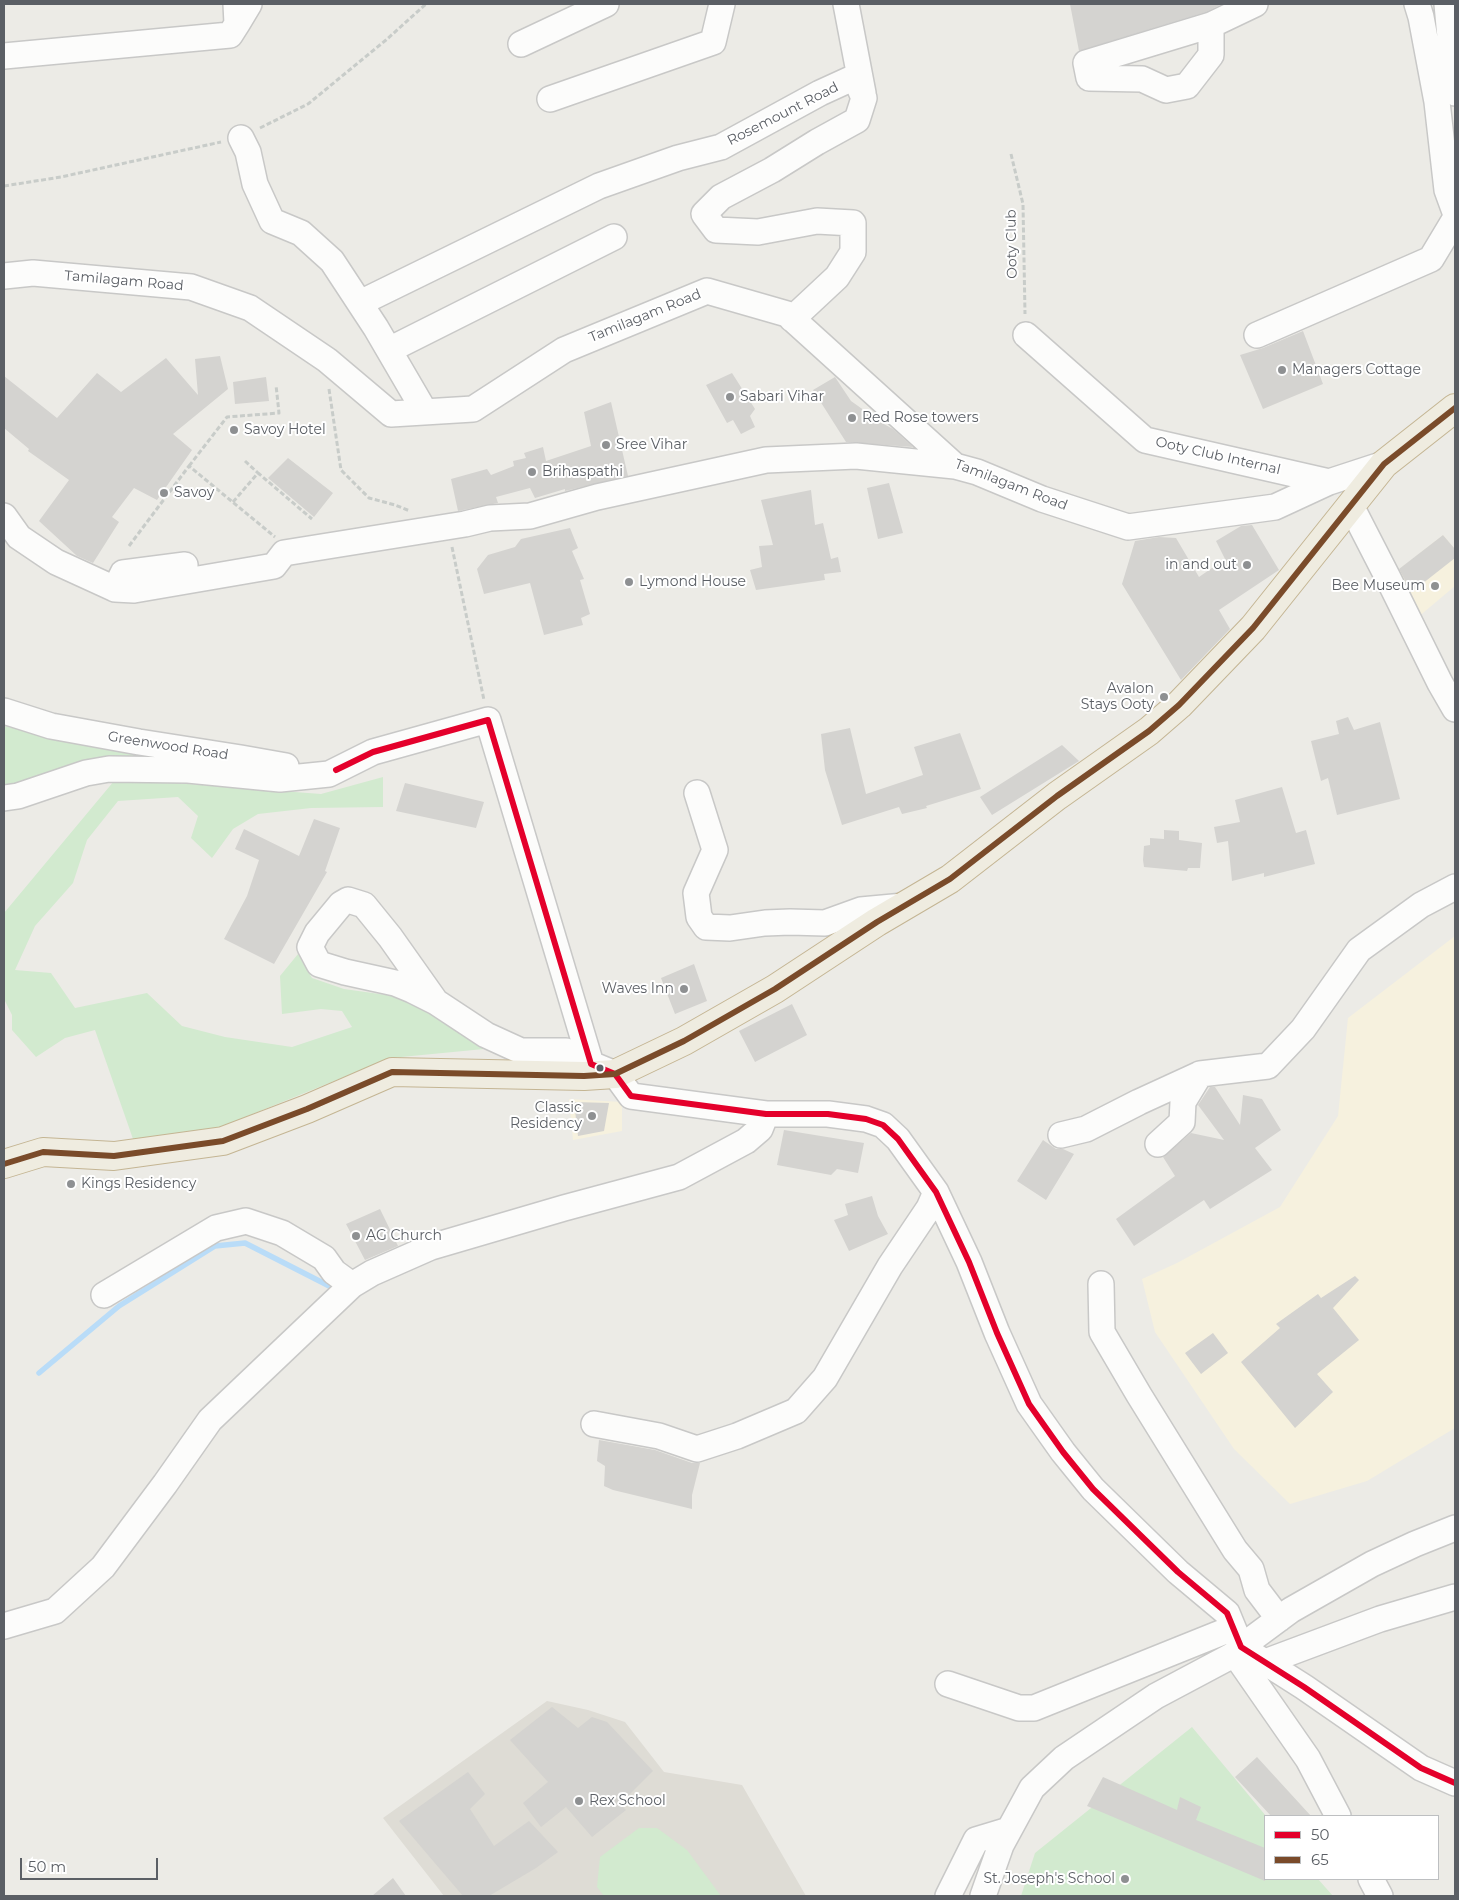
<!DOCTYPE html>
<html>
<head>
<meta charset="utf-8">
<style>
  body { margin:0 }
  #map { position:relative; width:1459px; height:1900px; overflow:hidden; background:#ecebe6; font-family:Montserrat,sans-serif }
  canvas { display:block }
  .frame { position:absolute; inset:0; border:5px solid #5b5f65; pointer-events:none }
  .legend { position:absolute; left:1264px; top:1815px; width:175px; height:65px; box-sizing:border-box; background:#fff; border:1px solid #bdbfc1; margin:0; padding:6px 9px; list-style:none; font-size:15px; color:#5b5f65 }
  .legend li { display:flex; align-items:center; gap:10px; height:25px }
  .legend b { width:25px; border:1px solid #bdbfc1 }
  .scale { position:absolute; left:20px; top:1858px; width:138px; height:22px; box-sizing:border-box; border:2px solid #5b5f65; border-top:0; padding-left:6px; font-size:15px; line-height:18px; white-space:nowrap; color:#5b5f65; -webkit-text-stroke:4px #fff; paint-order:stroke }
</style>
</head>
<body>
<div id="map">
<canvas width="1459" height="1900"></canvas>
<div class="frame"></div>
<ul class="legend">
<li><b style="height:6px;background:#e4002b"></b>50</li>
<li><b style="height:6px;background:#7a4b2a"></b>65</li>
</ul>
<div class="scale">50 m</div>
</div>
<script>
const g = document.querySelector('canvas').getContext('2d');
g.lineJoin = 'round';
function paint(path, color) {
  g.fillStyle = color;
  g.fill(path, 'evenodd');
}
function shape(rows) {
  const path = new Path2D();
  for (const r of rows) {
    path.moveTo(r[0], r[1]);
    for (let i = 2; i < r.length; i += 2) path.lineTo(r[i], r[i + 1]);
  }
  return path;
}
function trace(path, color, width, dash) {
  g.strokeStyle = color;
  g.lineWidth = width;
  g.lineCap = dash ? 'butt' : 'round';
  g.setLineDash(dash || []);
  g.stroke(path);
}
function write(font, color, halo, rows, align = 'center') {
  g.font = font + ' Montserrat,sans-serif';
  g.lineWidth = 4;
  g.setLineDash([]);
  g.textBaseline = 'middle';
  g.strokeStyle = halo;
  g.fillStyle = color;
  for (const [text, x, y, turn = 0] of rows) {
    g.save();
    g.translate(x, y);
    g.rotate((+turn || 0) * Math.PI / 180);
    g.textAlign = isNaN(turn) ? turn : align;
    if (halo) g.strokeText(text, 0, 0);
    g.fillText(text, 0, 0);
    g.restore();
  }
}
paint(shape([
  [1443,535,1455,549,1455,586,1417,618,1397,571],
  [1455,936,1455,1428,1367,1481,1290,1504,1234,1449,1155,1332,1142,1279,1177,1263,1280,1207,1338,1116,1348,1018],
  [569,1099,622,1102,622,1131,573,1140]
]), '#f6f1de');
paint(shape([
  [547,1701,588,1710,625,1722,664,1772,742,1785,806,1896,444,1896,383,1818]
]), '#dedcd5');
paint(shape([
  [4,726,117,750,312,772,153,765,4,790],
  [383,777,383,807,311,808,258,814,233,829,212,858,191,838,198,816,178,797,118,801,87,840,73,883,35,926,15,970,51,973,75,1008,147,993,182,1026,225,1037,292,1047,352,1027,342,1011,321,1009,282,1014,280,976,298,954,312,978,344,989,408,998,484,1049,391,1058,218,1128,133,1139,95,1030,65,1038,36,1057,12,1030,12,1015,4,999,4,913,114,781,176,783,321,794],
  [1192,1727,1266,1816,1265,1879,1318,1879,1333,1896,1021,1896,1035,1853],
  [639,1828,657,1828,687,1850,721,1896,604,1896,597,1887,600,1857]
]), '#d2eacf');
trace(shape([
  [39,1373,119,1306,215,1246,245,1243,337,1290]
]), '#b9dcf8', 5.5);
paint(shape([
  [1070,4,1222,4,1206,12,1079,51],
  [1303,331,1323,384,1263,409,1240,355,1263,348],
  [220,356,228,389,173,434,192,450,157,500,134,488,112,517,119,522,93,563,77,556,39,521,69,480,28,451,29,449,4,428,4,376,57,418,97,373,121,392,166,358,198,395,195,359],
  [732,373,755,409,750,416,755,427,741,434,733,420,727,423,706,385],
  [266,377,269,401,235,404,233,382],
  [835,377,851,401,882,423,893,429,913,447,846,442,813,390],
  [611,402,628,476,565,491,565,489,535,498,530,488,496,497,498,503,458,511,451,479,487,469,491,475,514,466,513,461,526,458,524,453,543,447,546,461,591,446,584,412],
  [288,458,333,493,314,517,268,478],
  [889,483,903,533,878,539,867,488],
  [811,490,815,525,823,523,831,559,838,557,841,572,824,574,825,580,756,590,750,570,762,567,759,546,773,545,761,500],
  [1252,525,1279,570,1219,610,1230,629,1181,680,1122,584,1135,541,1159,537,1176,538,1199,577,1225,559,1216,541,1241,526],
  [570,528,578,548,572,551,584,579,580,580,590,614,581,618,583,625,544,635,530,583,484,594,477,569,488,555,515,547,521,539],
  [1443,535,1455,549,1455,558,1413,591,1406,582,1399,569],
  [1348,717,1354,730,1380,722,1400,799,1337,815,1328,778,1321,781,1311,741,1339,734,1336,721],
  [850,728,866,794,923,775,914,747,960,733,981,789,926,806,927,808,902,814,899,807,842,825,825,770,821,734],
  [1062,745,1079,761,992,815,980,797],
  [405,783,484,802,476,828,396,811],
  [1282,787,1296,833,1306,830,1315,864,1264,877,1264,873,1232,881,1228,841,1217,843,1214,827,1240,822,1235,800],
  [314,819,340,828,325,871,327,872,274,964,224,939,247,896,259,860,235,849,244,829,299,856],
  [1164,830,1179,831,1179,840,1202,843,1200,868,1188,868,1187,871,1144,867,1143,860,1144,846,1150,845,1150,838,1164,839],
  [694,964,707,1001,675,1014,661,978],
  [792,1004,807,1035,755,1062,739,1031],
  [1210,1087,1215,1087,1240,1125,1243,1095,1262,1099,1281,1130,1255,1148,1272,1170,1210,1209,1204,1200,1134,1246,1116,1219,1175,1176,1163,1157,1191,1133,1224,1140,1198,1105],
  [574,1102,609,1103,604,1131,578,1136],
  [784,1130,864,1143,858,1173,837,1169,831,1175,777,1165],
  [1043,1140,1056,1149,1063,1149,1074,1154,1046,1200,1017,1181],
  [872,1196,878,1216,888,1234,849,1251,834,1220,848,1215,845,1204],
  [380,1209,398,1246,365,1260,346,1224],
  [1355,1276,1359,1280,1333,1308,1359,1340,1317,1374,1333,1392,1295,1428,1241,1362,1280,1328,1276,1324,1318,1294,1321,1298],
  [1213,1333,1228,1353,1201,1374,1185,1353],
  [599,1440,655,1450,692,1463,700,1463,692,1495,692,1509,613,1490,604,1486,605,1466,597,1461],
  [552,1707,578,1728,592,1717,607,1722,653,1771,620,1804,626,1810,592,1837,566,1807,541,1827,523,1803,548,1782,510,1740],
  [1257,1757,1311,1816,1271,1816,1235,1777],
  [468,1772,485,1794,470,1809,494,1846,529,1821,558,1852,536,1868,489,1896,463,1896,399,1821],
  [1103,1777,1177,1810,1180,1797,1201,1807,1196,1820,1265,1848,1265,1881,1087,1806],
  [393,1878,406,1896,372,1896]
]), '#d4d3d0');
const minor = shape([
  [236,4,237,24,249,4],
  [846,4,863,93],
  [1417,4,1421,17,1437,102,1447,190,1455,212],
  [1447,4,1455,93],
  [1211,25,1211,55,1187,86,1166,90,1142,79,1089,78,1086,63,1211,25,1255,4],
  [521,44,606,4],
  [4,56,230,35,237,24],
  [550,99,713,42,722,4],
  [241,138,248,152,255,184,272,221,301,233,332,261,376,328,425,412],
  [4,276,33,273,191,287,250,308,327,360,391,414,473,409,564,350,707,291,787,314,955,466,977,472,1042,499,1128,527,1275,507,1329,482,1384,464],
  [360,303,599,186,678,158,721,147,820,93,855,77,864,98,857,120,817,142,772,170,721,197,704,214,716,230,758,232,817,221,853,223,853,252,837,277,792,319],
  [1026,335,1145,440,1329,482],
  [1257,335,1431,259,1455,219],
  [389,350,614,237],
  [1351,506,1388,578,1440,683,1455,709],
  [4,516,19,537,56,562,115,589,134,590,274,566,284,553,465,524,490,518,530,516,597,497,766,460,856,456,955,466],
  [115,589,123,573,185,565],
  [4,711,51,726,139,742,241,758,286,766],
  [697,793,715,850,696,893,699,917,706,927,730,928,765,923,790,922,825,923,861,910,904,906],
  [4,798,18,796,86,773,109,769,188,770,280,779,329,774,373,752,488,720,591,1064,615,1074,631,1096,766,1114,828,1114,866,1119,883,1125,898,1139,936,1192,969,1262,997,1333,1029,1404,1063,1452,1093,1489,1178,1572,1227,1613,1241,1647,1304,1687,1421,1768,1455,1783],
  [436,1002,390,937,364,905,348,900,341,904,317,933,310,947,319,964,345,972,395,983,412,990,436,1002,486,1035,521,1051,566,1051,591,1064],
  [1061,1135,1086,1129,1139,1102,1200,1074,1268,1066,1303,1029,1359,950,1421,905,1455,887],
  [1158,1144,1182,1122,1183,1102,1200,1074],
  [1101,1284,1102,1332,1139,1395,1235,1550,1251,1569,1257,1590,1279,1619],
  [104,1295,216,1228,246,1221,282,1233,324,1258,334,1272,352,1285],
  [594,1424,659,1436,697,1449,737,1436,796,1411,825,1378,890,1266,929,1208,936,1192],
  [4,1626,55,1611,103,1567,165,1484,210,1420,352,1285,372,1273,431,1247,564,1208,679,1177,746,1141,760,1129,766,1114],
  [1235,1654,1308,1759,1338,1816],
  [1265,1662,1380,1619,1455,1597],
  [948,1684,1019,1708,1034,1708,1233,1628],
  [1371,1879,1380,1896],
  [948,1896,976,1840,1009,1830],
  [983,1896,1001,1845,1032,1788,1064,1758,1156,1696,1235,1654,1241,1647,1291,1610,1372,1564,1415,1544,1455,1528]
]);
const highway = shape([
  [4,1164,43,1152,114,1156,223,1141,307,1109,392,1072,584,1076,615,1074,684,1041,775,989,877,922,950,879,1057,796,1149,731,1179,705,1253,628,1384,464,1455,408]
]);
trace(minor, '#c8c8c7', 28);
trace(highway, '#c4b593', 30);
trace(shape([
  [260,128,308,104,386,40,426,4],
  [1011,154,1023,204,1025,314],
  [4,186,61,177,221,142],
  [329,389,341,470,369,498,395,505,410,511],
  [245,461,258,473],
  [189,466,227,417,279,413,276,385],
  [233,502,258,473,312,519],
  [129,546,189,466,275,537],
  [452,547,484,700]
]), '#c8ccc9', 3, [5, 2.5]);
trace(minor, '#fcfcfb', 25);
trace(highway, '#efece0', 28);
trace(shape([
  [336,770,373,752,488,720,591,1064,615,1074,631,1096,766,1114,828,1114,866,1119,883,1125,898,1139,936,1192,969,1262,997,1333,1029,1404,1063,1452,1093,1489,1178,1572,1227,1613,1241,1647,1304,1687,1421,1768,1455,1783]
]), '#e4002b', 6);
trace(shape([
  [4,1164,43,1152,114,1156,223,1141,307,1109,392,1072,584,1076,615,1074,684,1041,775,989,877,922,950,879,1057,796,1149,731,1179,705,1253,628,1384,464,1455,408]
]), '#7a4b2a', 6);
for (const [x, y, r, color] of [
  [1282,370,5,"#8e9092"],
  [730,397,5,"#8e9092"],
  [852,418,5,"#8e9092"],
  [234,430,5,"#8e9092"],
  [606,445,5,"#8e9092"],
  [532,472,5,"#8e9092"],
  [164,493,5,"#8e9092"],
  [1247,565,5,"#8e9092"],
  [629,582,5,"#8e9092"],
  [1435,586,5,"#8e9092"],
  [1164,697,5,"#8e9092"],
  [684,989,5,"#8e9092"],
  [600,1068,4.5,"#5b5f65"],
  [592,1116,5,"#8e9092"],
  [71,1184,5,"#8e9092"],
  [356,1236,5,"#8e9092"],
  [579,1801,5,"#8e9092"],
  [1125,1879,5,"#8e9092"]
]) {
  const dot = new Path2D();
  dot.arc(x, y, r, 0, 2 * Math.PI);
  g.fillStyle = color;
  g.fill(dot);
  trace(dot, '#fff', 2);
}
write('14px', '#5b5f65', '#fff', [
  ["Rosemount Road",783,114,-27],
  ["Ooty Club",1012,244,-91],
  ["Tamilagam Road",124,281,5],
  ["Tamilagam Road",645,316,-22],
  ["Ooty Club Internal",1218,456,13],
  ["Tamilagam Road",1011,485,21],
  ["Greenwood Road",168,746,9]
]);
write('14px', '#5b5f65', '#fff', [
  ["Managers Cottage",1292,370],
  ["Sabari Vihar",740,397],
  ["Red Rose towers",862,418],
  ["Savoy Hotel",244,430],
  ["Sree Vihar",616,445],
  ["Brihaspathi",542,472],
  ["Savoy",174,493],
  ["in and out",1237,565,"right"],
  ["Lymond House",639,582],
  ["Bee Museum",1425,586,"right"],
  ["Avalon",1154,689,"right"],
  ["Stays Ooty",1154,705,"right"],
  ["Waves Inn",674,989,"right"],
  ["Classic",582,1108,"right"],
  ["Residency",582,1124,"right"],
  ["Kings Residency",81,1184],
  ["AG Church",366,1236],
  ["Rex School",589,1801],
  ["St. Joseph's School",1115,1879,"right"]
], 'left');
</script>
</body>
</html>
